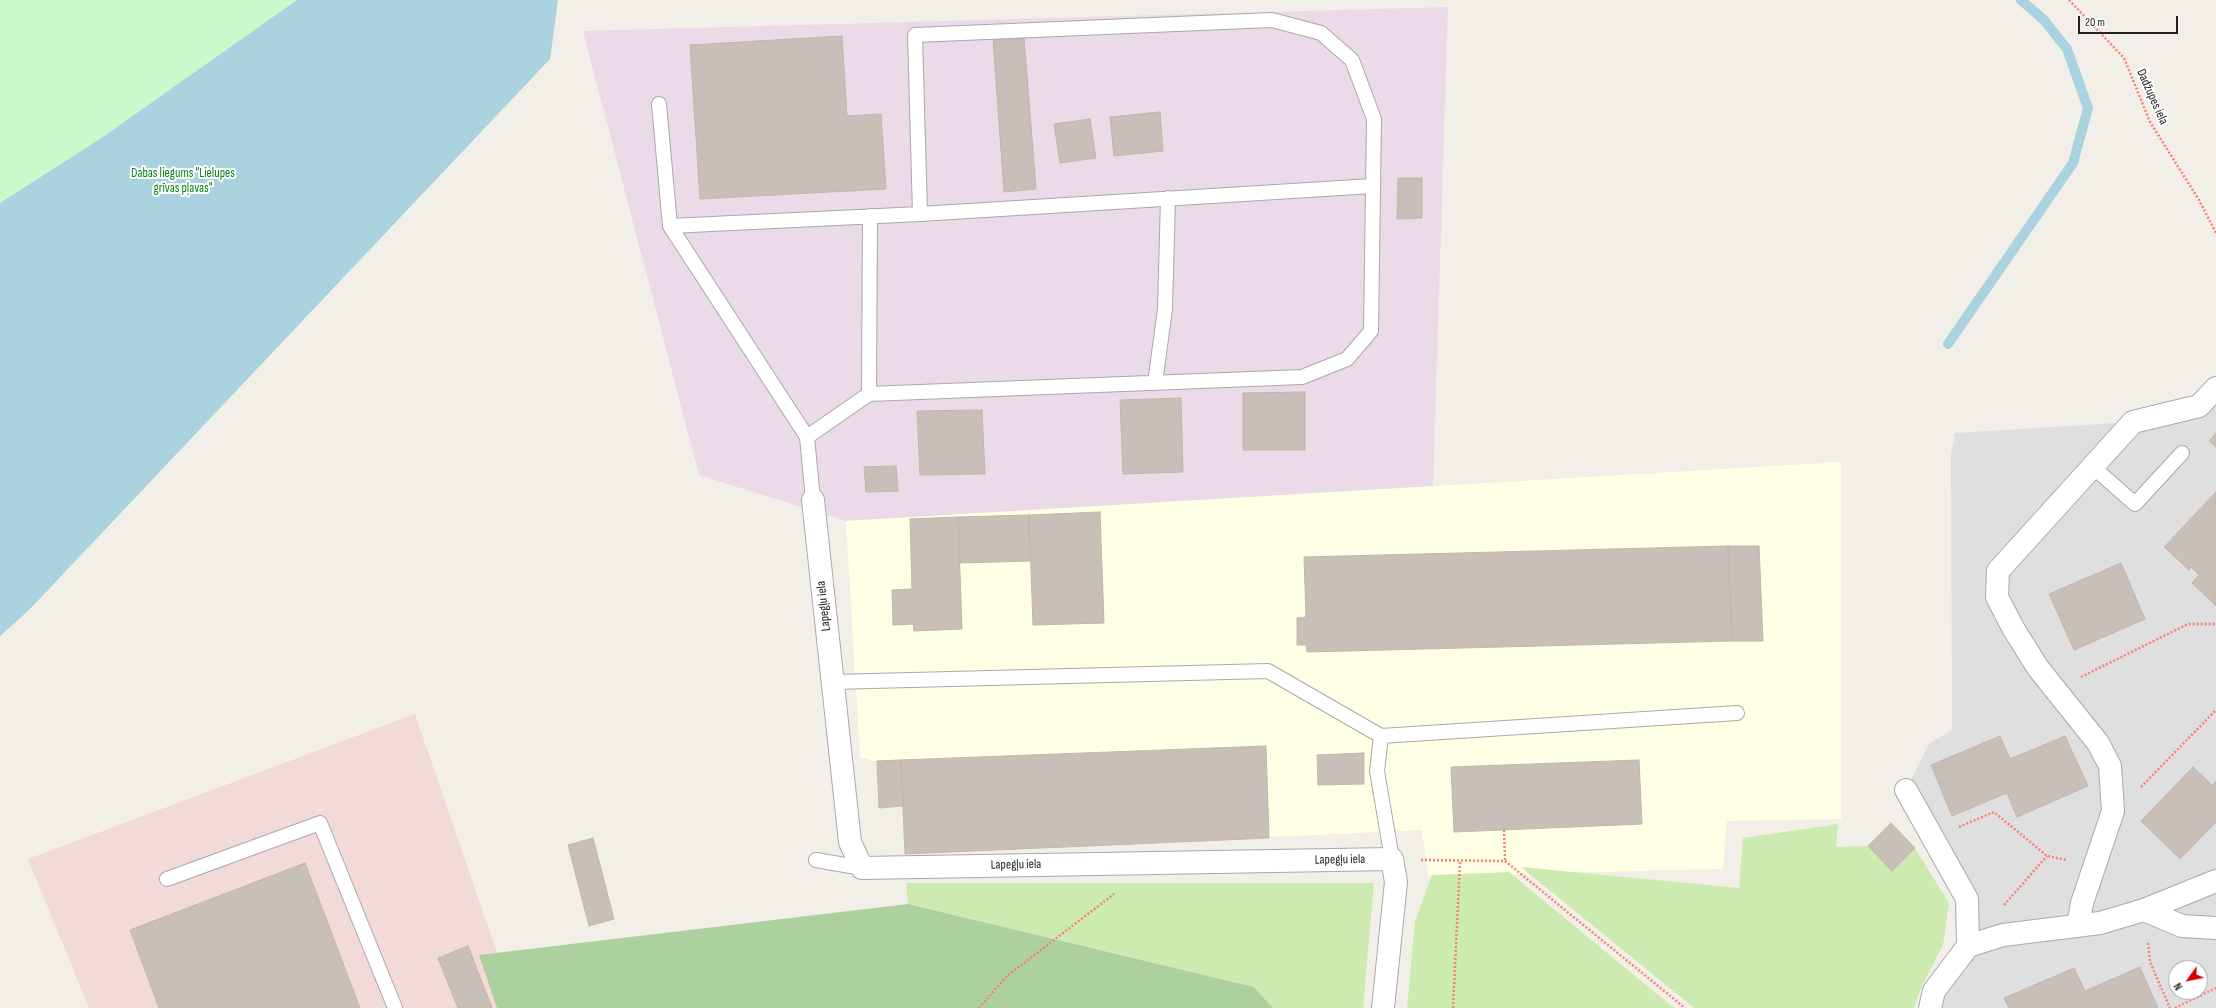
<!DOCTYPE html>
<html>
<head>
<meta charset="utf-8">
<style>
  body { margin:0 }
  #map { position:relative; width:2216px; height:1008px; overflow:hidden; background:#f2efe9; font-family:"Sofia Sans Condensed",sans-serif }
  canvas { display:block }
  .north { position:absolute; left:2168px; top:960px; width:40px; height:40px; box-sizing:border-box; background:#fff; border:1px solid #a7a7a7; border-radius:50%; rotate:237deg; font-size:11px; font-weight:700; line-height:16px; text-align:center; color:#222 }
  .north::after { content:''; display:block; margin:auto; width:14px; height:18px; background:#d40000; clip-path:polygon(50% 0,100% 100%,50% 72%,0 100%) }
  .scale { position:absolute; left:2078px; top:16px; width:100px; height:18px; box-sizing:border-box; border:2px solid #222; border-top:0; padding-left:5px; font-size:12px; line-height:14px; white-space:nowrap; color:#222; -webkit-text-stroke:3px #fff; paint-order:stroke }
</style>
</head>
<body>
<div id="map">
<canvas width="2216" height="1008"></canvas>
<div class="north">N</div>
<div class="scale">20 m</div>
</div>
<script>
const g = document.querySelector('canvas').getContext('2d');
g.lineJoin = 'round';
function paint(path, color) {
  g.fillStyle = color;
  g.fill(path, 'evenodd');
}
function shape(rows) {
  const path = new Path2D();
  for (const r of rows) {
    path.moveTo(r[0], r[1]);
    for (let i = 2; i < r.length; i += 2) path.lineTo(r[i], r[i + 1]);
  }
  return path;
}
function trace(path, color, width, dash) {
  g.strokeStyle = color;
  g.lineWidth = width;
  g.lineCap = dash ? 'butt' : 'round';
  g.setLineDash(dash || []);
  g.stroke(path);
}
function write(font, color, halo, rows, align = 'center') {
  g.font = font + ' "Sofia Sans Condensed",sans-serif';
  g.lineWidth = 4;
  g.setLineDash([]);
  g.textBaseline = 'middle';
  g.strokeStyle = halo;
  g.fillStyle = color;
  for (const [text, x, y, turn = 0] of rows) {
    g.save();
    g.translate(x, y);
    g.rotate((+turn || 0) * Math.PI / 180);
    g.textAlign = isNaN(turn) ? turn : align;
    if (halo) g.strokeText(text, 0, 0);
    g.fillText(text, 0, 0);
    g.restore();
  }
}
paint(shape([
  [2216,388,2216,1008,1930,1008,1968,946,1967,899,1906,790,1929,744,1952,730,1951,454,1955,433,2133,422],
  [2176,968,2200,968,2200,992,2176,992]
]), '#e0dfdf');
paint(shape([
  [415,714,516,1008,89,1008,28,859]
]), '#f2dad9');
paint(shape([
  [1448,7,1433,486,846,521,699,475,583,31]
]), '#ebdbe8');
paint(shape([
  [1841,462,1841,819,1727,821,1723,869,1428,876,1422,830,905,854,903,807,879,808,877,762,860,757,846,521]
]), '#ffffe5');
paint(shape([
  [1838,824,1836,847,1868,846,1892,870,1915,848,1949,903,1943,945,1922,986,1914,1008,1694,1008,1521,867,1739,888,1743,838],
  [1509,872,1674,1008,1407,1008,1415,921,1432,875],
  [906,883,1374,883,1363,1008,1273,1008,1254,987,908,904]
]), '#cdebb0');
paint(shape([
  [908,904,1254,987,1273,1008,497,1008,479,955]
]), '#add19e');
paint(shape([
  [0,0,558,0,550,59,29,610,0,636]
]), '#c8facc');
paint(shape([
  [297,0,558,0,550,59,29,610,0,636,0,203,100,139]
]), '#aad3df');
trace(shape([
  [1948,344,2073,163,2088,108,2067,49,2044,20,2021,0]
]), '#aad3df', 10);
const building = shape([
  [842,36,847,116,881,114,886,189,700,199,690,45,842,36],
  [1024,37,1036,189,1004,192,993,39,1024,37],
  [1160,112,1163,151,1114,156,1110,117,1160,112],
  [1090,119,1096,158,1060,163,1054,124,1090,119],
  [1398,178,1422,178,1422,218,1397,219,1398,178],
  [1305,392,1305,450,1243,450,1243,393,1305,392],
  [1181,398,1183,472,1123,474,1120,400,1181,398],
  [982,410,985,474,920,475,917,411,982,410],
  [2216,433,2216,447,2209,441,2216,433],
  [896,466,898,491,866,492,864,467,896,466],
  [2216,492,2216,606,2192,583,2199,575,2191,567,2189,570,2164,547,2216,492],
  [1100,512,1104,623,1033,625,1029,515,1100,512],
  [1029,515,1030,561,960,563,958,517,1029,515],
  [958,517,962,629,914,631,913,624,893,625,892,590,912,589,910,519,958,517],
  [1728,546,1759,546,1763,641,1732,641,1728,546],
  [1728,546,1732,641,1307,652,1306,645,1297,645,1297,618,1306,617,1304,557,1728,546],
  [2121,563,2145,619,2074,650,2049,594,2121,563],
  [2000,736,2010,759,2065,736,2088,786,2017,817,2007,793,1952,816,1931,765,2000,736],
  [1266,746,1269,838,905,854,901,760,1266,746],
  [1364,753,1364,784,1318,785,1317,755,1364,753],
  [901,760,903,806,879,808,877,761,901,760],
  [1639,760,1642,824,1454,832,1451,767,1639,760],
  [2193,767,2212,785,2216,781,2216,822,2180,859,2141,821,2193,767],
  [1891,823,1915,848,1892,871,1868,846,1891,823],
  [593,838,614,919,589,926,568,845,593,838],
  [305,863,360,1008,159,1008,130,930,305,863],
  [468,946,492,1008,458,1008,438,958,468,946],
  [2140,967,2158,1008,2009,1008,2004,998,2074,968,2085,991,2140,967]
]);
paint(building, '#c7bfb8');
trace(building, '#c4b6ab', 1);
const lane = shape([
  [659,104,670,226,807,437],
  [670,226,920,214],
  [1155,383,1165,309,1168,198],
  [869,394,870,216],
  [2093,467,2135,504,2182,453],
  [813,500,807,437,869,394,1302,377,1347,359,1371,331,1374,119,1352,60,1321,33,1272,20,915,35,920,214,1373,186],
  [832,682,1268,671,1381,736,1377,771,1392,859],
  [1381,736,1737,713],
  [816,860,862,868],
  [167,879,320,823,395,1008]
]);
const street = shape([
  [813,500,850,842,862,868,1392,859,1396,882,1383,1008],
  [1906,790,1967,899,1968,946],
  [2144,910,2216,881],
  [2078,926,2082,903,2113,811,2110,766,2098,743,2038,668,2013,628,1997,597,1998,571,2133,422,2199,406,2216,388],
  [1930,1008,1934,991,1968,946,2003,935,2100,923,2144,910,2182,926,2216,928]
]);
trace(lane, '#a9a9a9', 16);
trace(street, '#a9a9a9', 24);
trace(shape([
  [2069,0,2124,58,2150,122,2199,200,2216,233],
  [2081,677,2188,624,2216,624],
  [2141,787,2216,710],
  [1959,827,1994,812,2047,856,2067,860],
  [1504,830,1505,861],
  [1421,860,1505,861,1685,1008],
  [2004,905,2047,856],
  [2148,943,2150,962,2170,1008],
  [979,1008,1007,976,1114,894],
  [1453,1008,1460,862],
  [2175,1008,2216,988]
]), '#fa8072', 2.5, [2, 2]);
trace(lane, '#fff', 14);
trace(street, '#fff', 22);
write('13px', '#222', '#fff', [
  ["Dadžupes iela",2152,97,66],
  ["Lapegļu iela",824,606,-96],
  ["Lapegļu iela",1340,860,-1],
  ["Lapegļu iela",1016,865,-1]
]);
write('13px', '#0c8416', '#fff', [
  ["Dabas liegums \"Lielupes",183,174],
  ["grīvas pļavas\"",183,189]
]);
</script>
</body>
</html>
